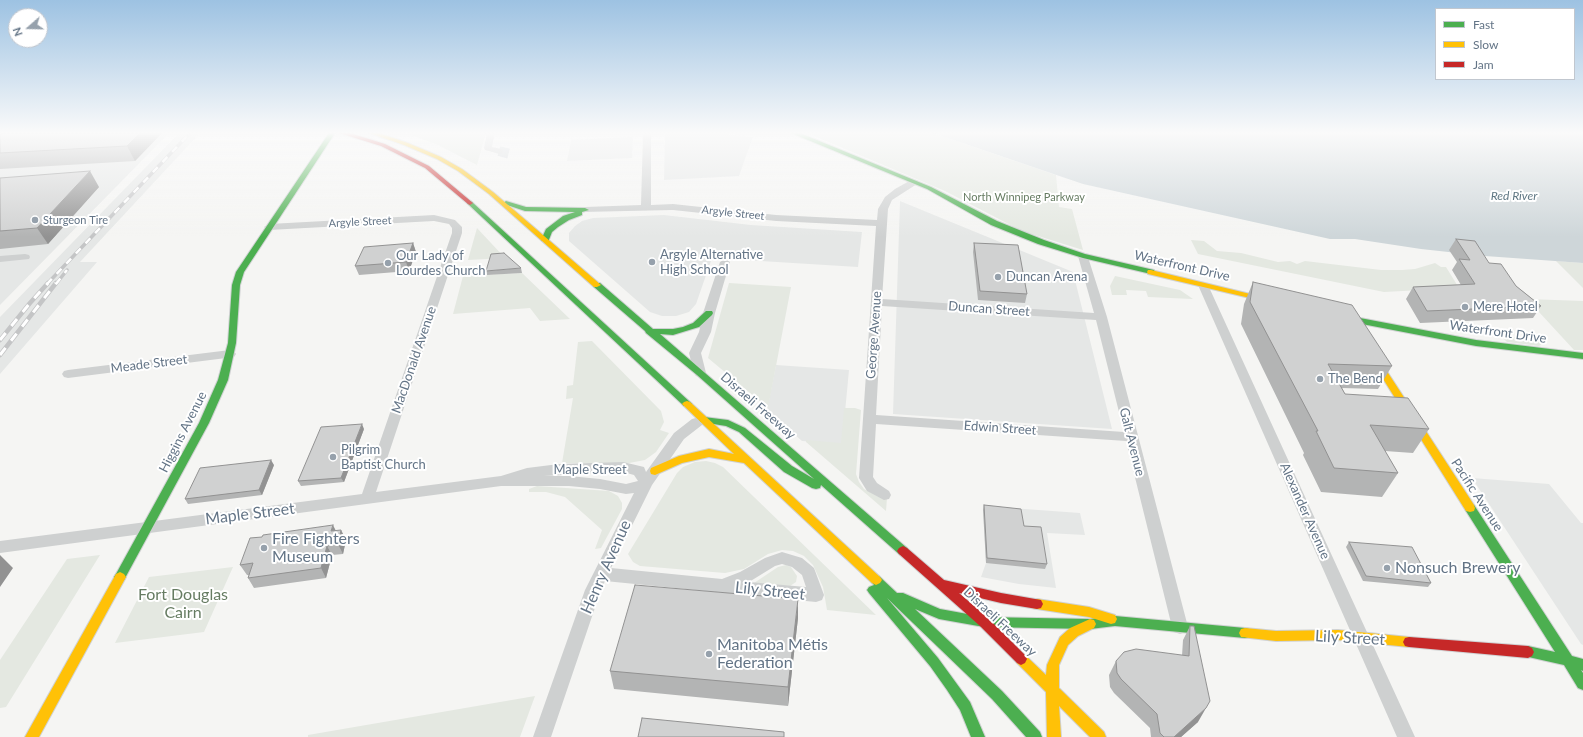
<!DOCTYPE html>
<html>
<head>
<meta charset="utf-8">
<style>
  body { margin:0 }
  #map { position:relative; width:1583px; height:737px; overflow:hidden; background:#f5f5f3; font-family:Lato,sans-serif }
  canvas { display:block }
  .legend { position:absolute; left:1435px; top:8px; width:140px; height:72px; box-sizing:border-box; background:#fff; border:1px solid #c1c7cf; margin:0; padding:5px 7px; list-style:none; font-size:12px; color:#637486 }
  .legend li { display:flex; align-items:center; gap:8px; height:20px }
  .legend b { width:20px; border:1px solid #c1c7cf }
  .north { position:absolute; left:8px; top:8px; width:40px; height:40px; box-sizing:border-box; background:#fff; border:1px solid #c1c7cf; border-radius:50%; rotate:250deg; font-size:11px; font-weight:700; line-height:16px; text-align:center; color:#637486 }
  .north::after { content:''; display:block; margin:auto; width:14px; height:18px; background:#96a1ac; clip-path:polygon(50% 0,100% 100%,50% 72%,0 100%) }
</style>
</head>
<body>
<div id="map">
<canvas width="1583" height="737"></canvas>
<ul class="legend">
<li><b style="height:5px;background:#4caf50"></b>Fast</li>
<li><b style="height:5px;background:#ffc107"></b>Slow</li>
<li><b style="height:5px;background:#c62828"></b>Jam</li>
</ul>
<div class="north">N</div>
</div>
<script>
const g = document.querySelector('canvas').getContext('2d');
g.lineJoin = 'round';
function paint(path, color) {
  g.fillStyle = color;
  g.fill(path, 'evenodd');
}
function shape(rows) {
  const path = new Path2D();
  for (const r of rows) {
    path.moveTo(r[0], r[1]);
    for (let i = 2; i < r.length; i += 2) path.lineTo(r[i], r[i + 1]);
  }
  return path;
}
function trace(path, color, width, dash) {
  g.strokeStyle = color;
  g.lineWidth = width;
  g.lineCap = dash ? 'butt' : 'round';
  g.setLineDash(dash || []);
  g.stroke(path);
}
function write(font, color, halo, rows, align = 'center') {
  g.font = font + ' Lato,sans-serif';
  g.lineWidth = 4;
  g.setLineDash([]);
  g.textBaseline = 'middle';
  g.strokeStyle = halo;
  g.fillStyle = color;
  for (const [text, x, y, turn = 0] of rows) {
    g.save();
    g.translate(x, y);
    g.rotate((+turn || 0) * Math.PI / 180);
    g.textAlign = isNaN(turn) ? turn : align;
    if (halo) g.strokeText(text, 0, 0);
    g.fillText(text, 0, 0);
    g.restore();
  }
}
paint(shape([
  [6,133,169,133,0,305,0,138],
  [179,133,200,133,80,262,97,262,0,374,0,317],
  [665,133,717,133,753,137,739,176,664,180],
  [633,137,632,158,567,161,571,140],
  [900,201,1073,272,1112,429,893,414],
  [664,215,751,225,862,232,858,267,712,258,696,304,689,312,676,316,662,316,650,312,569,241,569,233,575,226,582,221,593,218],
  [776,365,849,370,842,444,802,441,767,410],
  [1472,478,1549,484,1581,523,1583,523,1583,645,1581,644],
  [983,506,1080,513,1085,535,1047,533,1056,588,1019,584,981,577,986,563]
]), '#e5e7e6');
paint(shape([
  [406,133,486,133,477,165,438,145],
  [807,133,933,133,1056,175,1059,207,1072,209,1083,250,1022,231,945,191],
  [477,228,505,258,468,260],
  [1191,240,1204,241,1217,251,1241,253,1278,262,1290,261,1297,264,1305,261,1381,270,1402,270,1415,269,1435,263,1441,267,1446,267,1459,288,1384,292,1198,254],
  [1556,261,1583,263,1583,288],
  [522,273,570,319,540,321,530,308,453,314,463,276],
  [1115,276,1180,290,1193,299,1148,297,1146,291,1126,290,1127,295,1112,295,1110,286],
  [729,283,791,287,768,408,708,358],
  [1527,299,1583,301,1583,350,1574,350],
  [1529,336,1535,338,1541,342,1542,344,1539,346,1507,342,1503,338],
  [592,341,661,411,664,422,660,430,669,433,656,452,645,460,629,463,562,463,573,398,566,399,567,386,573,385,578,342],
  [844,408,855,408,861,410,856,474,859,482,864,489,879,497,887,498,886,511,806,442,806,440,841,443],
  [706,461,715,463,723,467,876,615,827,610,823,587,813,565,804,556,793,551,782,550,768,554,744,569,725,573,640,566,633,562,628,554,677,473,683,467,695,462],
  [537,486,609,491,618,496,622,503,622,509,601,548,595,549,602,530,565,497,546,492,529,492,529,489],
  [100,555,6,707,0,708,0,660,67,559],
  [786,565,791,567,797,576,796,582,790,586,754,583,778,567],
  [233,567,204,632,115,643,149,577],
  [535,696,520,737,308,737,308,735]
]), '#e4e8e1');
paint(shape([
  [933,133,1583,133,1583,263,1485,256,1421,249,1355,239,1330,239,1083,184]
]), '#ced6d9');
trace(shape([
  [499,151,510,154]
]), '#d0d5d8', 10, [10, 4.5]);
const fast = shape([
  [329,133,335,133,244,272,240,285,236,343,228,380,209,423,124,580,120,582,116,580,114,577,116,574,199,423,218,380,228,343,232,285,236,272,329,133],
  [791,133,800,133,931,187,997,221,1044,240,1085,254,1154,270,1155,272,1151,274,1083,258,1038,244,991,225,927,189,791,133],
  [470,201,472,202,690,402,692,404,690,406,684,406,468,204,467,203,470,201],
  [506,201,526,207,585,208,589,210,582,212,582,215,569,220,558,227,552,232,548,242,545,242,541,240,546,229,563,216,575,212,525,211,504,204,503,203,506,201],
  [594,283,600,283,653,329,673,329,683,327,693,323,706,311,712,311,713,313,712,315,699,327,673,335,660,334,907,548,909,551,907,554,903,556,899,554,821,485,820,488,816,489,812,488,784,472,739,432,726,426,701,422,699,420,701,418,704,417,728,420,745,428,792,466,814,479,697,375,646,333,645,331,594,287,593,285,594,283],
  [1339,314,1476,340,1583,353,1583,359,1476,346,1336,319,1335,317,1336,315,1339,314],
  [1470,504,1474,505,1572,656,1583,659,1583,671,1581,670,1583,673,1583,690,1578,688,1564,665,1524,656,1522,652,1524,648,1528,646,1555,652,1466,511,1465,508,1466,505,1470,504],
  [876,575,880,577,897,593,903,593,940,609,984,617,1090,619,1115,616,1245,628,1249,629,1251,633,1249,637,1245,638,1115,626,1090,629,984,627,939,619,915,609,1002,691,1040,732,1042,737,1026,737,992,699,887,598,938,658,970,702,985,737,971,737,960,710,947,690,930,666,869,593,867,590,869,587,874,585,870,580,872,577,876,575]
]);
const slow = shape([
  [369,133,379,133,408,143,441,157,462,169,493,192,601,285,597,287,594,287,489,194,458,171,437,159,404,145,369,133],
  [1148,270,1151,270,1271,299,1275,301,1271,303,1148,274,1147,272,1148,270],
  [1374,355,1377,356,1474,505,1475,508,1474,511,1470,512,1466,511,1370,358,1374,355],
  [687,401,690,402,880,577,882,580,880,583,876,585,872,583,744,463,709,457,682,463,655,475,651,474,650,471,651,468,679,456,709,449,734,454,684,406,682,404,684,402,687,401],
  [120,572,124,574,126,577,39,737,25,737,116,574,120,572],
  [1037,599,1089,607,1115,615,1117,619,1115,623,1111,624,1089,617,1037,609,1033,608,1031,604,1033,600,1037,599],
  [1090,619,1094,620,1096,624,1094,628,1078,636,1068,645,1059,665,1059,688,1104,732,1106,737,1090,737,1059,706,1061,737,1047,737,1046,692,1017,663,1015,659,1017,655,1021,653,1025,655,1046,675,1047,665,1060,637,1070,628,1090,619],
  [1245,628,1276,631,1338,630,1409,637,1413,638,1415,642,1413,646,1409,647,1338,640,1276,641,1241,637,1239,633,1241,629,1245,628]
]);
const jam = shape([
  [339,133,350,133,385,144,429,166,473,203,470,205,468,204,425,168,381,146,339,133],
  [903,546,907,548,944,580,1001,593,1041,600,1043,604,1041,608,1037,609,1001,603,959,593,988,618,1025,655,1027,659,1025,663,1021,665,1017,663,980,626,899,554,897,551,899,548,903,546],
  [1409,637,1528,646,1532,648,1534,652,1532,656,1528,658,1409,647,1405,646,1403,642,1405,638,1409,637]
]);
trace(fast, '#d0d2d3', 2);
trace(slow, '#d0d2d3', 2);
trace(jam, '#d0d2d3', 2);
paint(shape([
  [487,133,495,133,492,147,502,149,503,151,502,153,499,154,485,150,484,148,487,133],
  [643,133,651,133,651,205,673,204,776,215,877,220,878,209,885,197,895,189,911,180,917,180,918,182,917,184,892,200,888,209,882,299,1094,313,1078,256,1079,254,1087,254,1107,317,1188,627,1186,632,1180,634,1174,632,1172,627,1126,441,876,424,873,477,877,483,889,491,891,495,889,499,884,500,867,491,859,478,876,226,776,221,673,210,582,212,580,210,582,208,585,207,641,205,643,133],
  [882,306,1096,320,1124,432,876,415,882,306],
  [434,215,455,220,462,227,462,233,376,492,501,476,527,468,559,464,623,462,644,467,646,472,674,433,692,419,704,416,709,417,710,420,709,423,702,425,684,439,652,485,611,568,722,579,740,572,765,558,782,552,802,558,814,568,824,595,822,600,816,602,605,581,601,590,551,737,533,737,585,590,634,493,626,494,600,489,569,486,501,486,0,553,0,541,362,494,452,233,452,228,449,224,434,221,269,230,264,227,269,224,434,215],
  [623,472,634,475,638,481,626,484,600,479,569,476,544,476,623,472],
  [782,564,792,567,802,575,806,587,749,582,775,566,782,564],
  [25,254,29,255,30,257,29,259,0,262,0,256,25,254],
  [725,259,730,262,715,313,711,332,701,353,706,373,704,376,700,377,696,376,694,373,689,353,699,332,703,313,720,262,725,259],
  [1203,282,1208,285,1415,737,1397,737,1198,285,1203,282],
  [230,350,234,351,236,354,234,357,68,378,64,377,62,374,64,371,68,370,230,350]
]), '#ced0d0');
paint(fast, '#4caf50');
paint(slow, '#ffc107');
paint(jam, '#c62828');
const railFar1 = shape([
  [47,284,190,133],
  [56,284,67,270]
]);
const rail = shape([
  [0,340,30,303,48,283],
  [0,355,56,283]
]);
trace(railFar1, '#c4c5c6', 3.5);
trace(rail, '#c4c5c6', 4.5);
trace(railFar1, '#fff', 2.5, [7]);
trace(rail, '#fff', 3, [9]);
paint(shape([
  [7,133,162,133,135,161,0,169,0,134],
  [0,178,99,187,48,244,0,249],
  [1456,239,1489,263,1516,286,1541,306,1533,318,1420,323,1406,299,1413,287,1461,285,1452,270,1457,262,1449,250],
  [413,243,416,252,409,271,359,275,355,266],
  [974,243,1027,294,1025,303,978,300,973,252],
  [521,268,522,273,487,275,486,271],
  [1253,282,1392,366,1378,389,1342,388,1345,394,1429,429,1413,453,1385,451,1398,473,1382,497,1321,492,1303,455,1304,453,1241,324,1244,304],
  [364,429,344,482,301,486,298,481],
  [274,465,262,495,188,504,185,499],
  [984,505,1024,526,1047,564,1045,569,986,563,983,510],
  [341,530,346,540,343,554,332,555,326,578,254,588,248,578,249,575,247,575,240,565,336,531],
  [1349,542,1431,583,1428,587,1363,581,1346,547],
  [798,618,788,706,614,689,610,671],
  [1190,626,1198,722,1181,737,1151,737,1150,728,1114,693,1110,687,1109,675,1116,661,1182,656,1183,640]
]), '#b3b4b4');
paint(shape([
  [140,133,162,133,135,161,127,146],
  [90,171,99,187,48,244,37,228],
  [413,243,416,252,409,271,406,262],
  [362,424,364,429,344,482,341,478],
  [271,460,274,465,262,495,259,490],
  [333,525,338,535,331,531],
  [341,530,346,540,343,554,338,544],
  [327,546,332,555,326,578,321,568],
  [0,555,13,568,0,587],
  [798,599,798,618,788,706,788,687],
  [1206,708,1198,722,1181,737,1174,737]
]), '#929292');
const building = shape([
  [7,133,140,133,127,146,0,153,0,134,7,133],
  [90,171,37,228,0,231,0,178,90,171],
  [1456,239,1475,241,1489,263,1501,264,1516,286,1541,306,1427,311,1413,287,1475,284,1459,259,1470,260,1456,239],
  [413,243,406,262,355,266,364,247,413,243],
  [974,243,1018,245,1027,294,980,291,974,243],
  [504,253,521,268,486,271,491,254,504,253],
  [1253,282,1352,305,1392,366,1328,364,1345,394,1408,398,1429,429,1370,425,1398,473,1334,468,1316,431,1318,431,1250,302,1253,282],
  [362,424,341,478,298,481,321,427,362,424],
  [271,460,259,490,185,499,200,468,271,460],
  [984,505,1021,509,1024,526,1041,527,1047,564,987,558,984,505],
  [333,525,331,531,341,530,338,544,327,546,321,568,248,578,253,563,240,565,250,538,262,537,263,535,333,525],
  [1349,542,1412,547,1431,583,1366,576,1349,542],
  [635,585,798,599,788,687,610,671,635,585],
  [1190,626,1194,626,1210,701,1206,708,1174,737,1164,737,1160,733,1157,714,1121,679,1117,673,1116,661,1124,652,1136,649,1189,656,1190,626],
  [642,718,784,732,784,737,638,737,642,718]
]);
paint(building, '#d0d1d1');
trace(building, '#929292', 1);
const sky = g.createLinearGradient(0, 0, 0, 237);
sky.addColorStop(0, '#9dc2e2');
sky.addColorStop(0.56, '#fafafa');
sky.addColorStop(1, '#fafafa00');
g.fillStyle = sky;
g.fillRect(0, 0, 1583, 237);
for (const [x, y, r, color] of [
  [35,220,4,"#96a1ac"],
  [652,262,4,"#96a1ac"],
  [388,263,4,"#96a1ac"],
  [998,277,4,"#96a1ac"],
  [1465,307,4,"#96a1ac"],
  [1320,379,4,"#96a1ac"],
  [333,457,4,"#96a1ac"],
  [264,548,4,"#96a1ac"],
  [1387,568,4,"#96a1ac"],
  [709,654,4,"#96a1ac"]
]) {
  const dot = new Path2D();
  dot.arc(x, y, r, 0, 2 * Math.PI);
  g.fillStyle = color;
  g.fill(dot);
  trace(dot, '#fff', 1.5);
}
write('11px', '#667c62', '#fff', [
  ["North Winnipeg Parkway",1024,197]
]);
write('11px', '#637486', '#fff', [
  ["Argyle Street",733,213,6],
  ["Argyle Street",360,222,-3]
]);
write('11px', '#637486', '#fff', [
  ["Sturgeon Tire",43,220]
], 'left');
write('italic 12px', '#5f7783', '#fff', [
  ["Red River",1514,196]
]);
write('13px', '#637486', '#fff', [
  ["Argyle Alternative",660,255],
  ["High School",660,270],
  ["Our Lady of",396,256],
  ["Lourdes Church",396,271],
  ["Duncan Arena",1006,277],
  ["Mere Hotel",1473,307],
  ["The Bend",1328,379],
  ["Pilgrim",341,450],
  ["Baptist Church",341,465]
], 'left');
write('13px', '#637486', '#fff', [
  ["Waterfront Drive",1182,266,13],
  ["Duncan Street",989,309,4],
  ["Waterfront Drive",1498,332,8],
  ["George Avenue",874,335,-86],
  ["MacDonald Avenue",414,360,-71],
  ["Meade Street",149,364,-7],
  ["Disraeli Freeway",758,406,41],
  ["Edwin Street",1000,428,4],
  ["Higgins Avenue",183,432,-63],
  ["Galt Avenue",1132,442,76],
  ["Maple Street",590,470],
  ["Pacific Avenue",1477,495,57],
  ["Alexander Avenue",1305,511,66],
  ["Disraeli Freeway",1000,622,43]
]);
write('16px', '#637486', '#fff', [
  ["Maple Street",250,514,-7],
  ["Henry Avenue",606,567,-66],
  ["Lily Street",770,591,6],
  ["Lily Street",1350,638,3]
]);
write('16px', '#637486', '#fff', [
  ["Fire Fighters",272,539],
  ["Museum",272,557],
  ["Nonsuch Brewery",1395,568],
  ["Manitoba Métis",717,645],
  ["Federation",717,663]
], 'left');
write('16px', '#667c62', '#fff', [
  ["Fort Douglas",183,595],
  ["Cairn",183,613]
]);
</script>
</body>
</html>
